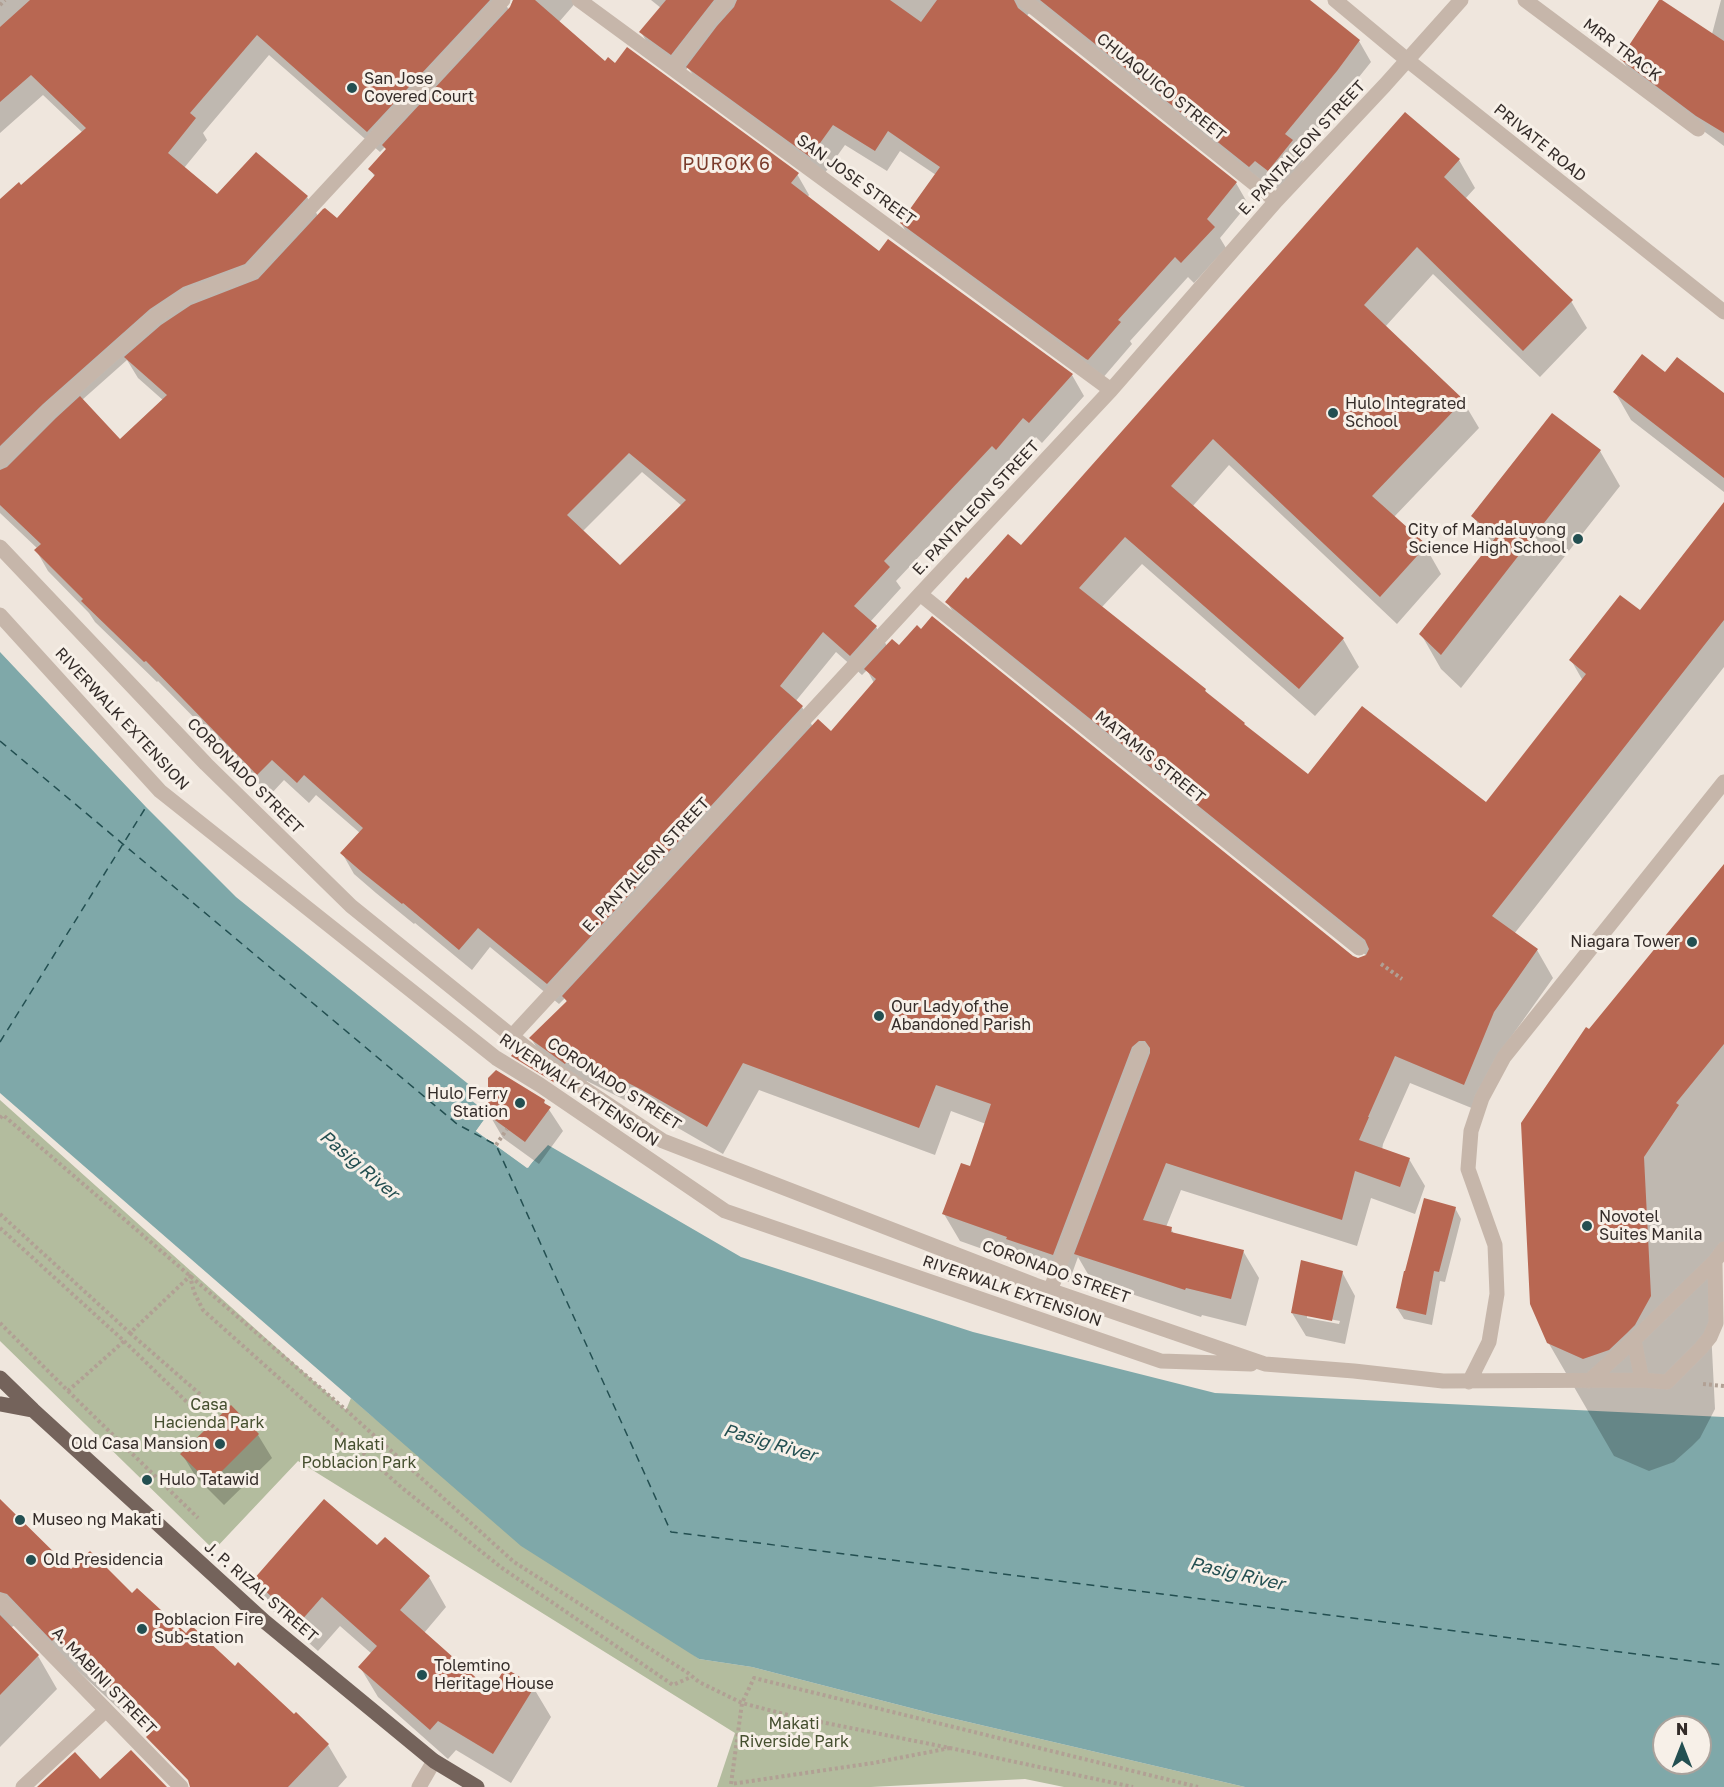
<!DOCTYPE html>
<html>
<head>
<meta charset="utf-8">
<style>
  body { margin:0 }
  #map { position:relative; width:1724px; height:1787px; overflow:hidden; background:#efe6dd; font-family:"Golos Text",sans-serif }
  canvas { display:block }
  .north { position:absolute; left:1652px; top:1715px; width:60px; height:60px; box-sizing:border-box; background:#f7f0e8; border:2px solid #a9a29c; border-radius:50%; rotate:0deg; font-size:16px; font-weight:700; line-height:24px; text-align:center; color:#342c29 }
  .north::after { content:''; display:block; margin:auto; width:21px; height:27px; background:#234f51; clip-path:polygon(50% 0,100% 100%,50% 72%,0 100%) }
</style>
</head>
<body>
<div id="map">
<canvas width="1724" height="1787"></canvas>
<div class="north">N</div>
</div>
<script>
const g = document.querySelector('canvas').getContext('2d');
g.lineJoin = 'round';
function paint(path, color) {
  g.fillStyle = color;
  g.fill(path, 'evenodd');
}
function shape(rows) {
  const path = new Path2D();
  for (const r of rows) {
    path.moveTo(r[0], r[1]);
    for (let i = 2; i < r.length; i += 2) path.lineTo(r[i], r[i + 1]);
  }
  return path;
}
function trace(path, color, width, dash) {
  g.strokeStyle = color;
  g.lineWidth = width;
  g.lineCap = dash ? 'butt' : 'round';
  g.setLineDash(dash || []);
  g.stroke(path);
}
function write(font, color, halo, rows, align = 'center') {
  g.font = font + ' "Golos Text",sans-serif';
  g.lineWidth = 6;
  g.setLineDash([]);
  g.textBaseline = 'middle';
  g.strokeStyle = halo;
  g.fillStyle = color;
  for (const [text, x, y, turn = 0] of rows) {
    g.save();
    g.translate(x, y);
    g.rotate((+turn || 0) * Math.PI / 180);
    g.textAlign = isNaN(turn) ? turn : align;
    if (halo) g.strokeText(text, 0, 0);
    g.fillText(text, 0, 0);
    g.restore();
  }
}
paint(shape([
  [0,1100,346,1410,351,1398,373,1417,699,1659,752,1667,934,1714,1245,1787,1064,1787,1025,1779,871,1787,717,1787,735,1733,298,1461,214,1550,0,1341]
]), '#b3bc9e');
paint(shape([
  [0,652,146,807,236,897,477,1091,471,1100,488,1114,476,1131,527,1168,548,1145,741,1257,973,1332,1215,1393,1724,1417,1724,1787,1245,1787,934,1714,752,1667,699,1659,521,1546,0,1093],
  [1664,1727,1700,1727,1700,1763,1664,1763]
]), '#7fa8a9');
paint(shape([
  [488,1115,490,1116,480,1130,498,1143,527,1164,539,1152,528,1168,476,1131]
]), '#efe6dd');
paint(shape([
  [0,0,503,0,509,10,513,0,578,0,559,22,605,63,797,174,809,195,807,198,879,254,1072,375,1084,396,1042,443,1036,437,1008,469,1004,466,896,581,901,588,870,622,876,627,887,646,1352,957,1358,959,1367,956,963,629,947,602,968,581,1021,547,1405,114,1459,160,1475,188,1465,199,1571,301,1587,328,1540,377,1433,274,1385,327,1463,401,1479,428,1393,518,1425,546,1441,574,1397,624,1229,465,1192,507,1343,639,1359,667,1315,716,1142,564,1102,607,1205,690,1208,695,1244,724,1246,728,1308,776,1486,804,1583,681,1571,660,1640,612,1724,505,1724,667,1514,934,1537,950,1553,978,1509,1040,1479,1111,1410,1083,1383,1144,1382,1150,1409,1159,1425,1186,1415,1214,1371,1198,1357,1246,1181,1190,1166,1227,1171,1229,1174,1234,1243,1251,1259,1278,1246,1326,1202,1315,1201,1317,1092,1281,1078,1257,1069,1282,1024,1266,1022,1263,960,1241,944,1214,971,1168,986,1124,951,1111,935,1155,759,1090,723,1154,659,1117,587,1081,581,1091,547,1065,531,1038,567,1003,565,998,559,1004,490,947,472,970,415,923,414,924,376,893,354,874,342,853,360,833,316,795,309,803,284,780,270,795,158,681,157,682,95,622,89,613,48,571,36,550,38,549,0,513,0,201,21,187,83,133,43,95,0,133],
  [269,55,380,152,385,147,387,151,370,169,375,177,337,220,318,216,307,197,218,196,184,168,207,140,203,133],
  [127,360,138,378,164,401,120,441,82,400],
  [642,472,682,506,620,567,583,531],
  [836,652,862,675,867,670,874,683,831,733,813,727,802,707,795,702],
  [651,0,1309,0,1359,41,1371,62,1298,153,1303,161,1280,191,1267,181,1262,187,1038,11,1028,14,1027,17,1236,183,1248,204,1220,238,1226,248,1194,283,1188,277,1130,341,1132,344,1101,380,913,244,901,223,936,175,900,151,887,171,845,145,822,177,700,87,688,67,683,75,653,53,641,32,661,8],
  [1721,0,1724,0,1724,146,1634,80,1622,59,1712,34],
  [1665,374,1724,395,1724,492,1631,420,1615,392],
  [1552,415,1600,451,1620,486,1461,688,1441,669,1421,634,1490,547,1473,516],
  [1724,866,1724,1247,1708,1271,1715,1409,1700,1438,1692,1446,1674,1462,1649,1471,1614,1456,1548,1342,1589,1031],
  [544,1102,563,1131,539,1164,503,1138,489,1114],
  [1455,1208,1461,1219,1445,1282,1440,1281,1432,1325,1404,1319,1397,1308],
  [1342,1272,1355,1296,1345,1344,1306,1336,1292,1313],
  [1307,1315,1340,1321,1339,1324,1307,1318],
  [231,1407,258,1435,272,1458,224,1505,196,1477,182,1454],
  [0,1507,71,1571,133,1595,186,1635,235,1668,328,1745,347,1777,338,1787,200,1787,170,1756,76,1669,17,1624,10,1628,38,1656,57,1689,0,1747],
  [377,1548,429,1577,446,1607,424,1633,491,1693,533,1687,551,1717,511,1783,456,1750,448,1759,378,1697,360,1667,372,1654,340,1626,318,1651,272,1610,254,1580]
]), '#0003');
trace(shape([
  [0,741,457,1124,496,1145,671,1532,1724,1665],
  [0,1042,146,807]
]), '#234f51', 1.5, [8, 6]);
paint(shape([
  [30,0,490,0,367,132,257,35,190,113,196,118,168,153,217,194,256,152,308,196,245,264,183,287,150,309,43,404,0,446,0,199,19,182,21,185,86,128,31,75,0,102,0,27],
  [513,0,535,0,605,61,608,57,615,63,627,47,799,173,791,183,879,251,888,239,1073,374,1029,423,1023,418,996,450,992,446,884,561,890,567,854,606,877,626,850,656,823,632,780,686,803,706,547,984,478,928,459,950,403,903,402,904,363,873,340,853,363,828,304,775,297,783,272,760,257,775,146,661,144,662,81,601,83,599,34,550,41,544,0,505,0,470,7,467,56,418,80,396,120,439,167,395,124,357,161,325,191,305,258,279,323,209,325,208,337,218,375,175,368,169,386,149,382,145,510,7],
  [629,453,686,500,620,565,567,515],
  [666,0,714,0,671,55,639,32],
  [737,0,890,0,921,22,937,0,1014,0,1018,8,1237,182,1207,219,1215,227,1181,263,1175,257,1118,320,1121,322,1088,360,1086,359,900,223,940,167,888,131,875,151,833,125,810,157,686,67,717,26,734,7],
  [1040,0,1310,0,1360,40,1337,71,1285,134,1293,140,1268,171,1255,161,1249,167],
  [1659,0,1662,0,1724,41,1724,133,1696,116,1620,59],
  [1405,112,1460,159,1444,177,1573,300,1523,351,1417,247,1364,305,1464,400,1372,496,1427,545,1380,597,1213,439,1171,486,1344,638,1299,689,1125,537,1079,588,1206,689,1205,691,1245,723,1244,724,1308,774,1362,706,1486,802,1586,674,1569,660,1620,595,1640,610,1724,502,1724,620,1492,916,1538,949,1494,1012,1464,1085,1395,1056,1368,1117,1369,1117,1359,1140,1410,1158,1400,1187,1355,1171,1342,1220,1166,1163,1143,1220,1172,1227,1171,1232,1244,1250,1231,1299,1186,1288,1185,1290,1074,1254,1150,1053,1150,1048,1145,1041,1139,1041,1132,1047,1053,1255,1006,1239,1007,1237,942,1214,961,1163,970,1166,991,1104,936,1085,919,1128,743,1063,707,1127,642,1090,571,1054,565,1064,529,1038,567,1001,562,996,818,719,831,731,876,679,864,669,892,639,899,645,917,625,921,629,932,616,1353,956,1358,958,1366,955,1369,949,1365,940,945,602,966,577,968,579,1008,534,1021,545],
  [1642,354,1665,372,1677,357,1724,393,1724,478,1613,392],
  [1552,413,1601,450,1441,655,1419,634,1496,537,1471,516],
  [1724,864,1724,1044,1676,1103,1679,1105,1644,1157,1651,1296,1635,1325,1627,1333,1609,1350,1583,1359,1547,1343,1530,1304,1521,1123,1586,1027,1589,1029],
  [515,1051,556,1082,555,1083,511,1056],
  [496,1070,545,1100,544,1103,551,1107,525,1142,488,1115,488,1078],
  [1424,1198,1456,1207,1439,1272,1434,1271,1426,1315,1396,1308,1404,1271,1405,1271],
  [1301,1260,1343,1271,1332,1321,1291,1313],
  [231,1405,259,1434,210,1483,180,1454],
  [0,1499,71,1569,90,1551,132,1593,137,1588,186,1633,192,1626,235,1666,238,1662,294,1714,296,1712,329,1744,288,1787,190,1787,188,1780,146,1737,155,1728,56,1637,52,1641,7,1594,0,1592],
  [324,1499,377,1545,385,1537,430,1576,400,1610,491,1691,505,1668,535,1686,493,1754,438,1721,430,1730,358,1667,377,1646,322,1597,300,1622,253,1580],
  [0,1615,39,1655,0,1695],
  [131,1750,167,1787,37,1787,75,1752,100,1779]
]), '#b86752');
trace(shape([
  [0,5,5,0],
  [1381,964,1402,979],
  [0,1118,3,1115,346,1410,514,1562,688,1673,699,1682,742,1703,754,1678,1198,1787],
  [496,1145,507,1129],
  [0,1214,130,1333,190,1276,194,1292,203,1310,401,1487,502,1568,673,1685,691,1677],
  [0,1228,124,1341,68,1391,0,1323],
  [130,1333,202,1396],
  [124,1341,192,1407],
  [1703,1384,1724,1386],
  [68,1391,198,1518],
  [950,1748,873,1763,731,1784,742,1703,796,1717,950,1748,1133,1787]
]), '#b1a094', 4, [3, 3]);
trace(shape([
  [579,0,1111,390],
  [1024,0,1276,201],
  [1335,0,1406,59,1724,312],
  [1525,0,1698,129],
  [673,68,709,20,727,0],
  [0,460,49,411,155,317,187,296,251,272,503,0],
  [0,547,206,764,351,906,544,1062,663,1141,1035,1285,1265,1364,1354,1371,1443,1381,1642,1380,1667,1382,1701,1348,1710,1337,1716,1323,1715,1261],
  [920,594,1359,948],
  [0,615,160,791,496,1058,540,1085,725,1211,1161,1361,1251,1364],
  [512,1036,920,594,1111,390,1276,201,1385,85,1461,0],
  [1050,1291,1141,1050],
  [1634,1340,1642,1380],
  [1589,1381,1634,1340,1715,1261,1724,1249],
  [1469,1382,1489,1342,1497,1294,1495,1245,1468,1169,1471,1131,1482,1098,1504,1057,1724,782],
  [0,1601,181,1787],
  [23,1787,106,1710],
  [419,1787,434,1761]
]), '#c6b6aa', 15);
trace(shape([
  [0,1378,33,1410,264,1621,434,1761,477,1787],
  [0,1404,33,1410]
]), '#74635b', 15);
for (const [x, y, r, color] of [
  [352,88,6,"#234f51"],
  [1333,413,6,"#234f51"],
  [1578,539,6,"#234f51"],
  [1692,942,6,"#234f51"],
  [879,1016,6,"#234f51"],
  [520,1103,6,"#234f51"],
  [1587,1226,6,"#234f51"],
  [220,1444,6,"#234f51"],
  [147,1480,6,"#234f51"],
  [20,1520,6,"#234f51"],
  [31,1560,6,"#234f51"],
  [142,1629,6,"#234f51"],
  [422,1675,6,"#234f51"]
]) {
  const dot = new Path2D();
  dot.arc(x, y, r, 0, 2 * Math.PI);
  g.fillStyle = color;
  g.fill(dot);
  trace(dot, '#f7f0e8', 2);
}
write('16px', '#342c29', '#f7f0e8', [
  ["MRR TRACK",1622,50,37],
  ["CHUAQUICO STREET",1161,87,39],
  ["PRIVATE ROAD",1540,143,39],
  ["E. PANTALEON STREET",1302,148,-47],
  ["SAN JOSE STREET",856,180,36],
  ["E. PANTALEON STREET",976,508,-47],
  ["RIVERWALK EXTENSION",122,719,47],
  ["MATAMIS STREET",1150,757,39],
  ["CORONADO STREET",245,776,45],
  ["E. PANTALEON STREET",646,865,-47],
  ["CORONADO STREET",614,1084,33],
  ["RIVERWALK EXTENSION",579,1090,34],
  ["CORONADO STREET",1056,1272,20],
  ["RIVERWALK EXTENSION",1012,1291,19],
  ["J. P. RIZAL STREET",261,1592,41],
  ["A. MABINI STREET",104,1681,46]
]);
write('16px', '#342c29', '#f7f0e8', [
  ["San Jose",364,79],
  ["Covered Court",364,97],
  ["Hulo Integrated",1345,404],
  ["School",1345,422],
  ["City of Mandaluyong",1566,530,"right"],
  ["Science High School",1566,548,"right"],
  ["Niagara Tower",1680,942,"right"],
  ["Our Lady of the",891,1007],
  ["Abandoned Parish",891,1025],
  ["Hulo Ferry",508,1094,"right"],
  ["Station",508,1112,"right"],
  ["Novotel",1599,1217],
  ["Suites Manila",1599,1235],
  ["Old Casa Mansion",208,1444,"right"],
  ["Hulo Tatawid",159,1480],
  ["Museo ng Makati",32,1520],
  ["Old Presidencia",43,1560],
  ["Poblacion Fire",154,1620],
  ["Sub-station",154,1638],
  ["Tolemtino",434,1666],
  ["Heritage House",434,1684]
], 'left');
write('16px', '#454f2f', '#f7f0e8', [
  ["Casa",209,1405],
  ["Hacienda Park",209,1423],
  ["Makati",359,1445],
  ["Poblacion Park",359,1463],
  ["Makati",794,1724],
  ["Riverside Park",794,1742]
]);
g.letterSpacing = '1.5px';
write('18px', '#7a3b2b', '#f7f0e8', [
  ["PUROK 6",727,164]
]);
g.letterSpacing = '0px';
write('italic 18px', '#234f51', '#f7f0e8', [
  ["Pasig River",359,1165,40],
  ["Pasig River",770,1443,16],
  ["Pasig River",1237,1574,13]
]);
</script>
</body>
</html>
